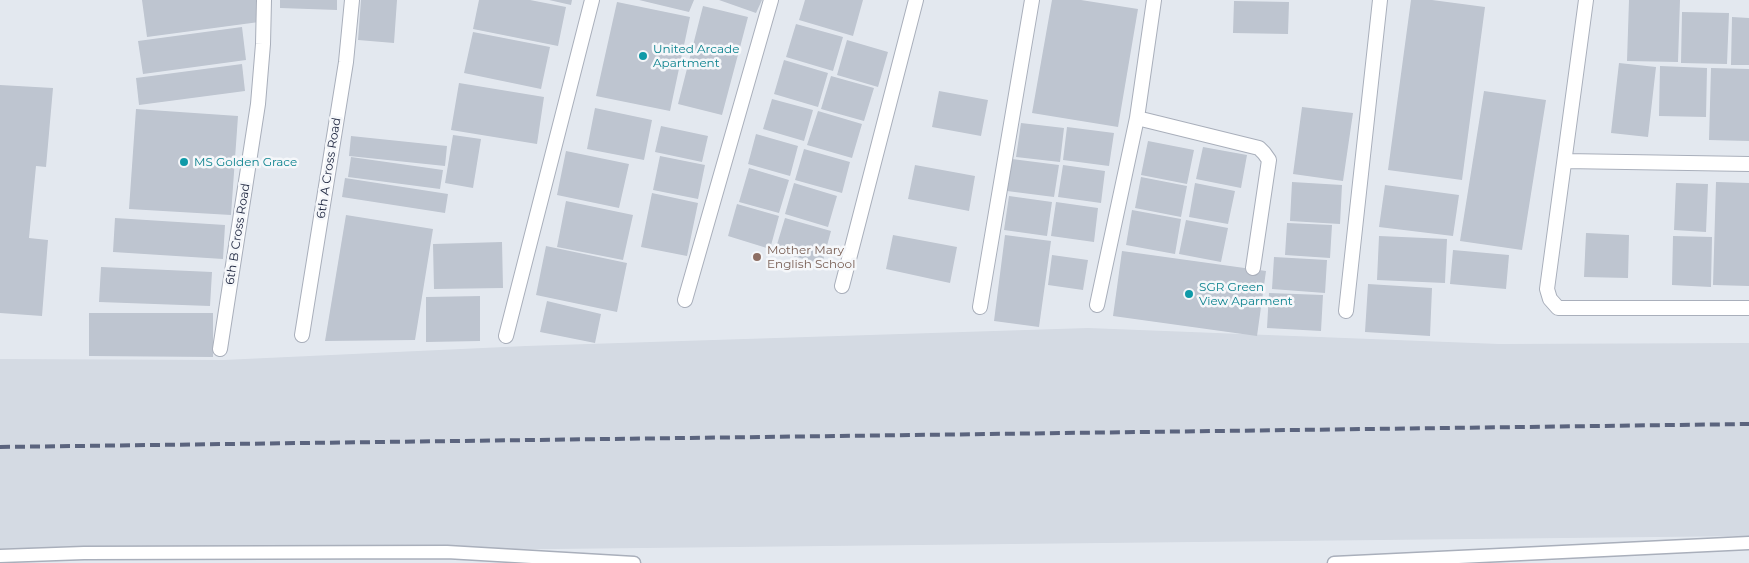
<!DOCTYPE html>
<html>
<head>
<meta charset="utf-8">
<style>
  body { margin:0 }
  canvas { display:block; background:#e3e8ef }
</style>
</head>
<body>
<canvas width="1749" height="563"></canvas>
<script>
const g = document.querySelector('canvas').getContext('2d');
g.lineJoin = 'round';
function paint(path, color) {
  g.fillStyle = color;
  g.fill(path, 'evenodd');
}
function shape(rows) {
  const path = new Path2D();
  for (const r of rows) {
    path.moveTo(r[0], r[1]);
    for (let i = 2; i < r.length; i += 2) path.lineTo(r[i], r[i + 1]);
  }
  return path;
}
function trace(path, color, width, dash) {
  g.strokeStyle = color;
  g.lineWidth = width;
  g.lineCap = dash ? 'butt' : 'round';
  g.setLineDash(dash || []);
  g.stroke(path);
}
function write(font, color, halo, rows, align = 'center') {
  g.font = font + ' Montserrat,sans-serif';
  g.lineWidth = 5;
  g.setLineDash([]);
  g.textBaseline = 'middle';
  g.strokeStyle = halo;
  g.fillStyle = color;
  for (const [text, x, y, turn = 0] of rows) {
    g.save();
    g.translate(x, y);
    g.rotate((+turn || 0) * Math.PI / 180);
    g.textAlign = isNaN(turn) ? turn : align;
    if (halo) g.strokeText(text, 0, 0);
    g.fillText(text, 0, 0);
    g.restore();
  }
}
paint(shape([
  [1088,328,1499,344,1749,343,1749,536,0,555,0,359,223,360,526,346]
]), '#d4dae3');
paint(shape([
  [142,0,256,0,259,22,147,37],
  [280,0,337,0,337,10,280,8],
  [361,0,397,0,394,43,358,40],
  [479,0,530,0,566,7,558,46,473,29],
  [549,0,572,0,571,5],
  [639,0,694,0,689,12],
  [719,0,762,0,756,13],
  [805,0,863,0,853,36,799,20],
  [1052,0,1081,0,1138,9,1118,127,1032,113],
  [1411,0,1432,0,1485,7,1462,180,1388,170],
  [1629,0,1680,0,1678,62,1627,61],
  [1234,1,1289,2,1288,34,1233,33],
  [617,2,690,17,670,111,596,96],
  [703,6,748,17,722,115,678,104],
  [1682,12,1729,13,1727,64,1681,63],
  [1732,17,1749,18,1749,65,1731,65],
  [796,24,843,37,833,71,786,57],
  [242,27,246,60,143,74,138,41],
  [473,32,550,47,541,89,464,73],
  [847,40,888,52,878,87,837,75],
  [784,60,828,73,818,107,774,94],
  [1619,63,1656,67,1648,137,1611,133],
  [242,64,245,91,139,105,136,78],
  [1660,66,1707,68,1706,117,1659,116],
  [1711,68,1749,69,1749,141,1709,140],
  [831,76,874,88,864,121,821,109],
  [459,83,544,97,537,144,451,130],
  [0,85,53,88,46,167,36,166,29,238,48,240,42,316,0,313],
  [939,91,988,100,981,136,932,127],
  [1484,91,1546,100,1522,250,1460,241],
  [772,99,813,110,804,141,763,129],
  [1302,107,1353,113,1343,181,1293,174],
  [595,108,652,120,644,160,587,149],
  [136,109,238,116,231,215,129,209],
  [818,111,862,124,852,158,807,145],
  [1021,123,1064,128,1060,162,1016,157],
  [661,126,708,136,702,162,655,152],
  [1067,127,1114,133,1109,166,1063,160],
  [756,134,798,146,790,176,748,164],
  [453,135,481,139,473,188,445,183],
  [351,136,447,146,445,166,349,156],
  [1148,141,1194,150,1187,184,1141,175],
  [1203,147,1247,155,1241,188,1196,179],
  [804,149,850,162,842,193,795,180],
  [566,151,629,164,619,208,557,195],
  [660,156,705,165,698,199,653,190],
  [351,157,443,170,440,189,348,177],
  [1012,159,1059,165,1054,197,1007,191],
  [915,165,975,176,969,211,908,199],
  [1063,165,1105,171,1101,203,1058,197],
  [749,168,789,180,779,213,739,202],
  [1141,177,1187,186,1181,217,1135,208],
  [345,178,448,194,445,213,342,197],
  [1292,182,1342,185,1340,224,1290,221],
  [1716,182,1749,183,1749,286,1713,285],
  [794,183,837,196,828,227,785,214],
  [1195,183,1235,191,1228,224,1189,217],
  [1676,183,1708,184,1706,232,1674,230],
  [1385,185,1459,195,1453,236,1379,227],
  [652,193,698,203,687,256,641,247],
  [1009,196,1052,202,1047,236,1004,230],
  [566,201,633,215,623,260,557,247],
  [1056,202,1098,208,1094,242,1051,236],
  [737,204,779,216,770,249,728,236],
  [1132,210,1181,219,1175,254,1126,245],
  [346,215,433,229,415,340,325,341],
  [115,218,225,225,223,259,113,252],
  [785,218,831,231,822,264,775,251],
  [1186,220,1228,228,1221,262,1179,254],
  [1287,223,1332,225,1330,258,1285,255],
  [1586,233,1629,235,1628,278,1584,277],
  [893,235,957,247,950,283,886,269],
  [1005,235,1051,241,1039,327,994,321],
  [1379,236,1447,239,1445,283,1377,280],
  [1673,236,1712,237,1711,287,1672,285],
  [502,242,503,288,434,289,433,244],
  [546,246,627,263,617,312,536,295],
  [1453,250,1509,255,1506,289,1450,284],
  [1122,251,1266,271,1257,336,1113,316],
  [1052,255,1088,260,1083,290,1048,285],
  [1274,257,1327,260,1325,293,1272,289],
  [101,267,212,272,210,306,99,302],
  [1368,284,1432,288,1430,336,1365,332],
  [1269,293,1323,295,1321,331,1267,328],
  [480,296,480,341,426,342,426,297],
  [547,301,601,314,595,343,540,332],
  [89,313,213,313,213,357,89,356]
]), '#bec5d0');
const service = shape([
  [0,556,84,553,447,552,634,563],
  [1334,563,1749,543]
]);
const minor = shape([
  [1586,0,1547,289,1550,299,1558,308,1749,308],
  [1137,118,1259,148,1264,153,1269,160,1253,268],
  [1565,161,1749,164],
  [842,286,916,0],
  [685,300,771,0],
  [1097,305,1137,118,1154,0],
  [980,307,1032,0],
  [1346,311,1380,0],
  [302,335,346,62,352,0],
  [506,336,592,0],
  [220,349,258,104,263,44,264,0]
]);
trace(service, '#a9afbb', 15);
trace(minor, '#a9afbb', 16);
trace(service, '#fff', 12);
trace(minor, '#fff', 14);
trace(shape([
  [0,447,1749,424]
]), '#5b647e', 4, [10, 5]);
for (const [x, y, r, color] of [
  [643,56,5,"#0f9aa8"],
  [184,162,5,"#0f9aa8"],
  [757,257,5,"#8d6e63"],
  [1189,294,5,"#0f9aa8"]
]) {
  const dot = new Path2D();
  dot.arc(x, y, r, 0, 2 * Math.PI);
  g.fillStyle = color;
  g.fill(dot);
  trace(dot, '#f5f7fa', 2);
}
write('12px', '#0d838f', '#f5f7fa', [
  ["United Arcade",653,49],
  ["Apartment",653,63],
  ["MS Golden Grace",194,162],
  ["SGR Green",1199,287],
  ["View Aparment",1199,301]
], 'left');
write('12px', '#212942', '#f5f7fa', [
  ["6th A Cross Road",329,168,-81],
  ["6th B Cross Road",238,234,-81]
]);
write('12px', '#785e54', '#f5f7fa', [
  ["Mother Mary",767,250],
  ["English School",767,264]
], 'left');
</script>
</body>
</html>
